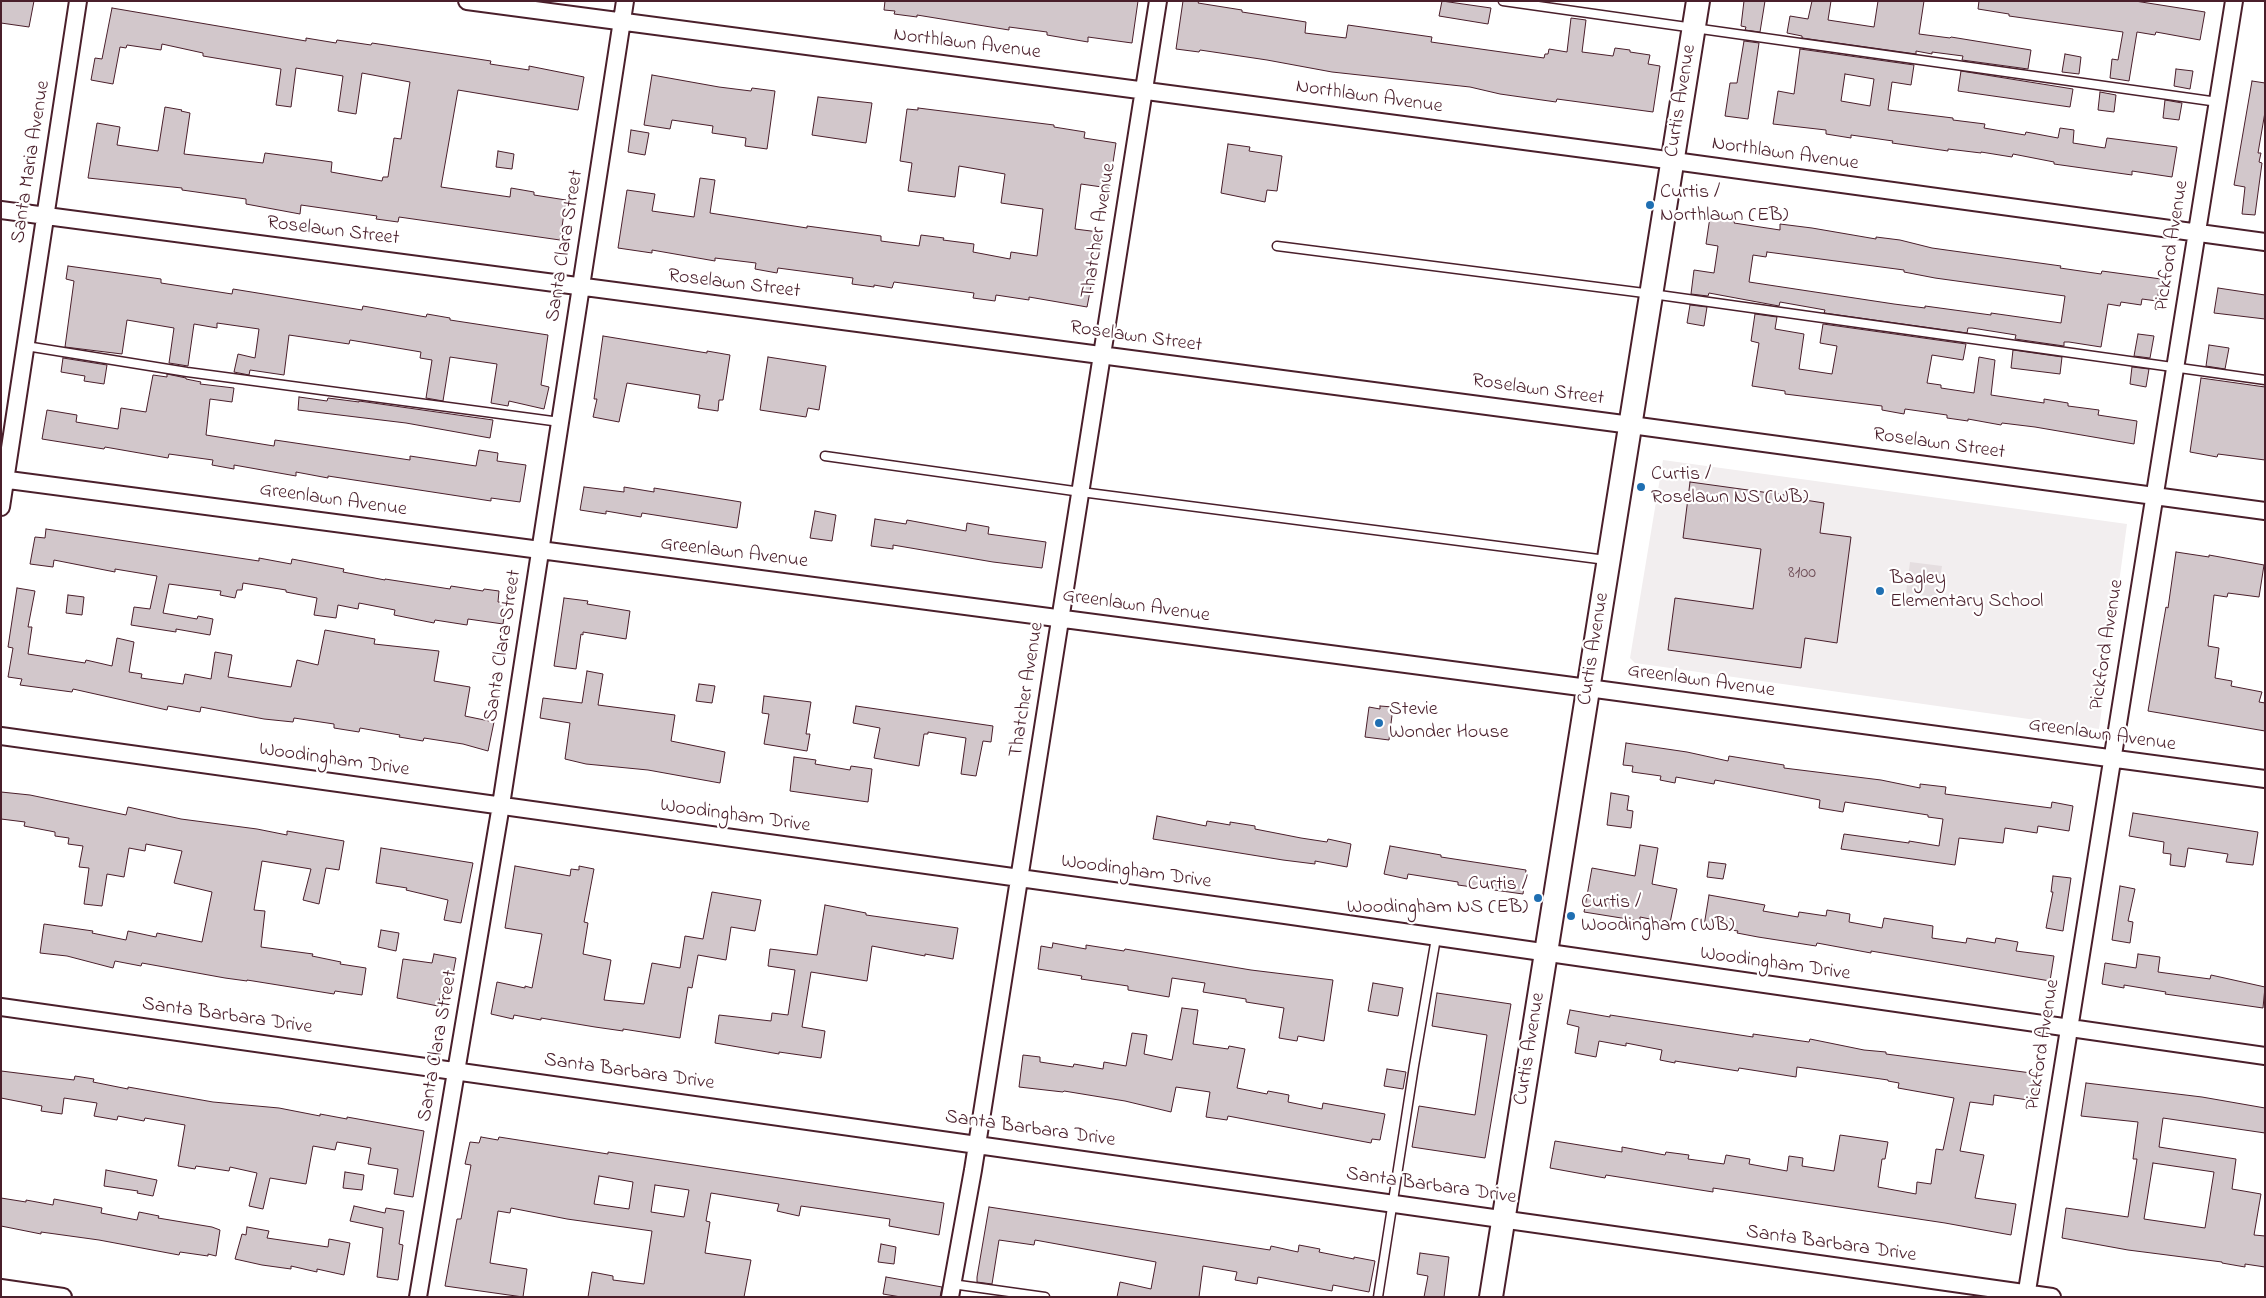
<!DOCTYPE html>
<html>
<head>
<meta charset="utf-8">
<style>
  body { margin:0 }
  #map { position:relative; width:2266px; height:1298px; overflow:hidden; background:#fff; font-family:"Indie Flower",sans-serif }
  canvas { display:block }
  .frame { position:absolute; inset:0; border:2px solid #4a1f2b; pointer-events:none }
</style>
</head>
<body>
<div id="map">
<canvas width="2266" height="1298"></canvas>
<div class="frame"></div>
</div>
<script>
const g = document.querySelector('canvas').getContext('2d');
g.lineJoin = 'round';
function paint(path, color) {
  g.fillStyle = color;
  g.fill(path, 'evenodd');
}
function shape(rows) {
  const path = new Path2D();
  for (const r of rows) {
    path.moveTo(r[0], r[1]);
    for (let i = 2; i < r.length; i += 2) path.lineTo(r[i], r[i + 1]);
  }
  return path;
}
function trace(path, color, width, dash) {
  g.strokeStyle = color;
  g.lineWidth = width;
  g.lineCap = dash ? 'butt' : 'round';
  g.setLineDash(dash || []);
  g.stroke(path);
}
function write(font, color, halo, rows, align = 'center') {
  g.font = font + ' "Indie Flower",sans-serif';
  g.lineWidth = 4.5;
  g.setLineDash([]);
  g.textBaseline = 'middle';
  g.strokeStyle = halo;
  g.fillStyle = color;
  for (const [text, x, y, turn = 0] of rows) {
    g.save();
    g.translate(x, y);
    g.rotate((+turn || 0) * Math.PI / 180);
    g.textAlign = isNaN(turn) ? turn : align;
    if (halo) g.strokeText(text, 0, 0);
    g.fillText(text, 0, 0);
    g.restore();
  }
}
paint(shape([
  [1663,460,2127,524,2099,729,1635,663,1630,658]
]), '#f2eeef');
paint(shape([
  [1910,562,1942,566,1937,597,1906,593]
]), '#e5dee0');
const building = shape([
  [1,1,34,1,29,27,1,23,1,1],
  [885,1,1138,1,1132,43,1088,37,1088,42,1047,35,1047,32,1009,27,1009,30,917,15,917,17,894,14,895,11,884,10,885,1],
  [1183,1,1199,1,1198,3,1242,10,1242,12,1306,22,1305,33,1346,38,1348,25,1432,37,1431,42,1544,58,1545,54,1548,54,1549,49,1567,52,1571,18,1586,20,1582,52,1613,56,1615,48,1630,50,1630,52,1650,55,1648,64,1660,66,1653,112,1557,99,1556,102,1500,94,1470,87,1332,72,1267,60,1200,50,1199,52,1176,49,1183,1],
  [1442,1,1491,8,1488,24,1439,16,1442,1],
  [1744,1,1765,1,1760,32,1745,30,1746,27,1741,26,1744,1],
  [1812,1,1831,1,1828,20,1874,27,1878,1,1924,1,1919,34,1950,38,1951,37,2031,50,2028,69,1962,60,1963,56,1932,52,1932,54,1916,51,1916,54,1802,38,1802,36,1787,33,1790,16,1808,19,1812,1],
  [1979,1,2135,1,2205,12,2200,40,2156,32,2155,35,2137,32,2129,81,2110,78,2112,59,2118,60,2123,32,2009,16,2009,14,1978,9,1979,1],
  [112,8,306,41,306,38,336,43,337,40,371,45,372,43,491,61,490,64,529,70,529,66,584,77,578,110,458,90,441,187,510,197,511,188,534,192,534,195,566,200,560,240,399,217,398,222,376,219,377,216,301,205,300,214,246,204,246,199,182,190,182,188,88,178,97,123,120,127,117,145,158,151,165,107,182,110,181,111,190,113,184,154,263,163,265,153,318,160,332,162,331,172,382,181,383,177,388,177,394,138,401,139,410,82,362,73,356,114,338,111,343,76,296,68,291,107,276,105,281,69,203,56,203,53,162,44,161,50,127,45,126,48,120,47,113,84,91,80,95,58,102,59,112,8],
  [1744,41,1759,43,1748,119,1725,116,1730,83,1737,83,1744,41],
  [1800,49,1914,65,1911,85,1892,82,1888,110,1953,118,1953,120,1985,124,1984,128,2025,135,2026,132,2058,138,2060,128,2074,130,2073,143,2105,148,2107,138,2177,147,2172,177,2132,171,2132,175,2054,164,2054,162,2013,154,2012,157,1981,152,1981,153,1948,149,1948,151,1892,143,1893,141,1851,135,1851,138,1826,134,1826,130,1773,124,1778,91,1794,94,1800,49],
  [1845,74,1874,79,1870,106,1841,101,1845,74],
  [2065,54,2081,57,2079,74,2062,72,2065,54],
  [2176,69,2193,71,2190,89,2174,86,2176,69],
  [1961,71,2073,89,2070,107,1958,91,1961,71],
  [652,75,719,87,751,91,752,88,775,91,767,149,745,146,746,138,712,133,713,126,672,120,670,129,644,125,652,75],
  [2252,81,2265,83,2265,112,2258,153,2261,153,2259,162,2262,163,2255,215,2242,214,2245,187,2234,185,2252,81],
  [2100,92,2116,95,2114,112,2098,110,2100,92],
  [818,97,872,103,866,143,812,135,818,97],
  [2165,100,2182,103,2179,120,2163,118,2165,100],
  [918,108,1054,125,1054,127,1085,132,1084,138,1116,143,1109,188,1081,184,1075,229,1099,232,1097,256,1087,307,1029,297,1029,300,996,295,995,301,973,298,974,293,894,282,892,288,874,285,874,287,852,284,853,278,778,268,777,273,755,269,756,263,715,258,715,261,652,250,652,253,618,248,627,190,655,194,652,211,694,217,700,178,715,180,710,213,807,228,807,226,881,236,881,241,919,246,921,235,944,238,943,240,974,244,973,252,1010,259,1011,252,1037,256,1043,209,1001,203,1005,174,959,166,955,197,908,191,912,163,900,161,907,109,918,110,918,108],
  [631,130,649,133,645,155,628,152,631,130],
  [1228,144,1250,147,1249,151,1282,156,1277,191,1267,190,1265,202,1221,193,1228,144],
  [498,151,514,154,512,169,496,167,498,151],
  [1710,217,1735,221,1734,223,1780,230,1780,224,1812,228,1876,239,1876,237,1900,240,1932,248,2061,266,2060,268,2101,274,2102,271,2161,279,2157,301,2142,299,2141,305,2121,302,2120,306,2108,304,2101,347,2069,342,2064,342,2064,346,2015,339,2016,335,1972,328,1968,328,1967,333,1824,313,1825,310,1780,302,1779,306,1709,293,1708,296,1691,294,1694,270,1714,273,1718,246,1706,244,1710,217],
  [1767,252,1904,270,1904,272,1935,278,2065,296,2061,323,1991,313,1991,315,1925,306,1925,308,1894,304,1749,282,1753,255,1766,257,1767,252],
  [68,266,161,279,161,283,200,289,232,294,233,289,362,310,363,306,426,317,427,314,450,318,450,320,548,335,541,385,549,387,544,409,509,401,508,406,491,403,497,364,450,357,443,401,426,398,432,360,420,358,421,352,350,340,349,344,289,335,284,375,250,370,249,375,234,372,238,354,255,358,259,329,217,323,217,328,194,324,188,366,169,363,174,328,127,320,122,354,65,347,74,281,66,279,68,266],
  [2218,288,2265,295,2265,319,2214,313,2218,288],
  [1690,305,1707,307,1704,326,1687,323,1690,305],
  [1755,314,1777,317,1775,329,1804,334,1799,369,1832,374,1837,346,1820,343,1823,324,1966,344,1963,360,1932,355,1927,383,1941,385,1941,388,1974,393,1979,357,1995,360,1991,395,2044,403,2044,399,2068,403,2068,406,2099,410,2098,415,2137,421,2134,444,2035,427,2002,423,2001,425,1968,419,1968,421,1947,418,1947,415,1905,409,1904,414,1882,410,1882,406,1785,394,1785,391,1752,386,1759,343,1751,341,1755,314],
  [2138,334,2154,336,2150,358,2134,356,2138,334],
  [603,336,707,353,707,351,730,355,723,400,719,400,718,411,698,408,700,395,627,383,619,422,593,417,597,399,594,399,603,336],
  [2209,345,2229,348,2225,369,2206,366,2209,345],
  [2013,350,2062,357,2060,374,2011,368,2013,350],
  [768,357,826,366,819,410,808,408,806,417,760,410,768,357],
  [63,358,107,365,104,384,84,381,85,376,61,372,63,358],
  [2132,367,2149,369,2146,387,2130,384,2132,367],
  [167,374,186,378,186,379,201,382,200,384,234,388,232,402,210,399,206,435,274,446,275,440,410,460,410,456,476,466,479,450,498,453,497,461,526,465,520,502,491,498,491,501,328,476,328,478,296,472,296,476,234,465,234,469,212,465,213,460,169,454,168,458,105,447,104,449,42,439,47,410,77,415,76,422,118,429,121,408,146,412,153,375,167,377,167,374],
  [2201,378,2265,387,2265,460,2218,454,2217,457,2190,452,2201,378],
  [299,397,327,401,328,398,359,402,359,401,493,420,490,438,406,423,298,410,299,397],
  [1690,482,1806,498,1805,500,1824,503,1820,533,1851,537,1837,643,1805,638,1801,668,1668,650,1675,598,1753,609,1761,549,1683,538,1690,482],
  [584,487,624,492,624,487,654,492,654,488,741,502,737,528,642,513,641,517,606,511,606,514,580,510,584,487],
  [815,511,836,515,832,541,810,538,815,511],
  [875,519,906,524,907,520,966,531,967,523,989,527,988,534,1046,542,1042,568,993,562,893,545,893,549,871,546,875,519],
  [46,529,259,561,259,558,291,564,292,559,344,569,343,572,385,580,385,579,450,589,451,586,483,591,484,589,499,591,498,602,506,603,503,624,468,619,467,625,435,620,434,623,394,615,395,610,359,603,358,609,338,605,336,618,314,615,317,598,286,592,286,590,243,583,242,590,237,590,235,598,220,595,221,591,169,584,163,613,197,619,198,616,213,619,210,635,176,629,176,632,131,625,134,607,150,609,157,576,115,569,115,572,54,560,53,567,30,564,35,537,45,538,46,529],
  [2176,552,2209,557,2209,555,2264,565,2259,597,2228,593,2227,597,2214,595,2208,646,2219,648,2215,678,2232,681,2231,686,2262,692,2259,702,2265,703,2265,731,2148,711,2166,607,2168,608,2176,552],
  [17,588,35,591,28,627,32,627,28,654,85,663,86,660,112,666,117,638,134,642,129,672,142,674,141,678,183,684,185,674,211,679,215,652,232,655,228,677,291,687,297,660,318,665,325,630,375,639,374,644,439,651,434,681,470,687,465,716,494,722,488,751,463,744,424,738,423,741,399,737,400,735,360,728,359,732,334,728,334,724,294,718,293,722,264,719,201,707,200,712,168,706,167,710,73,689,72,692,20,685,22,679,8,677,13,648,8,647,17,588],
  [68,595,84,597,82,615,66,613,68,595],
  [564,598,588,601,587,604,630,611,626,639,583,632,583,635,581,634,576,669,554,666,564,598],
  [587,671,603,674,598,705,675,715,671,741,725,752,720,783,648,770,586,764,565,759,570,723,540,718,543,698,582,703,587,671],
  [699,684,715,686,712,703,696,701,699,684],
  [764,696,811,702,806,734,810,734,807,751,764,744,769,714,762,713,764,696],
  [856,706,993,726,991,742,983,741,976,776,961,774,966,738,928,732,928,734,924,734,919,766,874,758,880,728,853,723,856,706],
  [1380,706,1393,707,1389,740,1365,737,1369,707,1380,709,1380,706],
  [1626,743,1687,752,1728,761,1729,756,1784,765,1784,768,1881,780,1920,788,1920,784,1946,787,1945,794,1983,799,2051,808,2052,802,2073,806,2069,831,2038,826,2037,833,2005,828,2003,843,1959,838,1955,865,1841,849,1844,834,1909,843,1909,841,1939,846,1943,819,1928,817,1928,815,1845,802,1843,812,1819,808,1820,800,1715,780,1714,784,1676,777,1675,783,1660,780,1661,776,1632,772,1633,766,1623,765,1626,743],
  [794,757,816,760,815,764,850,770,851,766,872,769,868,802,790,791,794,757],
  [1,792,30,795,126,815,128,807,181,819,257,829,287,835,287,831,344,841,339,870,326,868,319,904,303,900,311,869,262,861,254,910,265,911,261,947,313,954,312,956,341,962,340,964,366,968,362,995,335,991,334,994,247,980,247,981,225,978,142,963,141,966,115,961,113,968,67,956,40,953,44,924,93,931,92,933,126,940,128,931,156,937,157,933,202,942,212,892,174,883,182,851,146,844,145,851,129,848,124,877,107,874,102,906,84,904,89,868,79,867,83,846,68,844,69,838,55,836,55,832,24,826,25,822,1,819,1,792],
  [1611,793,1629,796,1627,810,1633,811,1631,828,1607,825,1611,793],
  [2133,813,2258,832,2253,865,2226,862,2228,854,2188,848,2185,867,2170,865,2171,854,2163,853,2164,842,2129,836,2133,813],
  [1157,816,1206,826,1207,821,1230,825,1230,822,1255,826,1255,829,1301,838,1327,842,1328,839,1351,844,1347,867,1315,861,1315,864,1283,860,1153,839,1157,816],
  [1640,845,1658,848,1652,884,1677,889,1670,923,1640,917,1640,921,1584,912,1592,868,1635,876,1640,845],
  [1390,846,1441,855,1441,857,1526,870,1523,894,1458,885,1458,882,1408,874,1407,879,1384,874,1390,846],
  [381,848,473,863,461,923,444,920,448,900,406,890,407,888,376,883,381,848],
  [1709,862,1726,864,1723,879,1707,877,1709,862],
  [515,866,570,876,571,869,579,870,579,866,594,869,584,922,588,923,583,954,611,960,604,1000,644,1004,652,963,680,968,685,936,703,939,712,892,761,900,755,931,731,927,726,960,698,955,692,988,688,987,680,1038,623,1029,623,1031,595,1027,541,1018,541,1020,514,1015,513,1019,491,1014,497,982,525,988,525,986,532,988,542,934,505,928,515,866],
  [2053,876,2071,878,2063,931,2046,928,2053,892,2051,892,2053,876],
  [2120,886,2135,889,2128,921,2133,922,2130,943,2112,940,2120,886],
  [1709,895,1765,905,1763,911,1798,917,1799,912,1826,916,1827,910,1850,914,1849,922,1882,928,1884,918,1933,926,1932,938,1966,943,1967,938,1995,943,1996,938,2018,942,2016,951,2054,956,2050,981,1871,951,1871,953,1817,943,1816,946,1758,937,1737,933,1738,931,1704,926,1709,895],
  [825,905,866,913,866,915,958,928,953,959,925,954,925,956,872,946,867,981,811,972,802,1027,825,1031,821,1058,779,1052,779,1054,715,1043,719,1015,771,1021,772,1013,788,1015,795,970,768,966,770,949,817,955,825,905],
  [381,930,399,933,396,951,378,947,381,930],
  [1053,943,1086,949,1086,945,1124,951,1125,949,1251,970,1333,980,1324,1041,1298,1036,1297,1041,1279,1038,1284,1008,1246,1002,1246,999,1203,992,1205,983,1172,978,1169,997,1128,990,1128,986,1081,979,1082,976,1038,969,1041,946,1052,948,1053,943],
  [434,954,456,958,448,1000,440,998,438,1006,397,998,403,959,432,963,434,954],
  [2138,954,2160,957,2158,972,2210,979,2211,975,2265,987,2263,1008,2165,994,2166,992,2124,985,2124,988,2102,984,2105,963,2136,968,2138,954],
  [1373,983,1403,988,1398,1016,1368,1011,1373,983],
  [1437,993,1511,1004,1485,1158,1412,1147,1419,1106,1475,1115,1487,1035,1432,1026,1437,993],
  [1182,1008,1198,1010,1193,1044,1228,1049,1229,1046,1245,1049,1237,1088,1267,1094,1268,1091,1289,1095,1288,1102,1322,1109,1323,1103,1385,1114,1380,1140,1372,1139,1371,1143,1228,1116,1227,1120,1206,1117,1210,1092,1176,1087,1171,1112,1125,1101,1064,1091,1063,1092,1019,1087,1023,1055,1040,1057,1040,1062,1073,1067,1074,1064,1103,1069,1104,1062,1126,1066,1132,1033,1147,1035,1144,1054,1172,1060,1182,1008],
  [1570,1010,1610,1017,1610,1015,1753,1037,1753,1034,1809,1042,1810,1039,1864,1050,1886,1052,1886,1054,2039,1074,2035,1101,1994,1095,1993,1105,1970,1102,1960,1151,1984,1155,1975,1198,2016,1204,2011,1235,1945,1223,1713,1188,1713,1192,1606,1175,1605,1178,1550,1168,1555,1141,1622,1152,1622,1147,1665,1155,1666,1152,1689,1155,1688,1159,1724,1164,1726,1155,1750,1159,1749,1164,1787,1171,1789,1156,1803,1158,1802,1166,1834,1171,1840,1135,1888,1142,1885,1159,1882,1159,1878,1187,1916,1194,1917,1182,1931,1184,1936,1149,1943,1150,1954,1098,1898,1088,1899,1083,1888,1081,1888,1080,1797,1067,1796,1077,1739,1068,1738,1071,1675,1061,1675,1063,1660,1060,1662,1050,1626,1043,1626,1046,1599,1041,1596,1057,1575,1053,1579,1027,1567,1024,1570,1010],
  [1387,1069,1406,1072,1403,1089,1384,1086,1387,1069],
  [1,1071,74,1080,75,1076,94,1079,93,1082,128,1089,128,1087,213,1102,279,1108,320,1116,320,1114,347,1119,347,1117,424,1131,413,1197,394,1194,398,1169,368,1164,371,1148,337,1142,335,1150,313,1146,306,1184,270,1178,263,1209,249,1206,257,1173,230,1167,229,1171,196,1166,195,1169,178,1166,185,1125,145,1118,144,1121,118,1116,117,1120,94,1116,97,1103,64,1098,62,1114,41,1111,42,1106,1,1098,1,1071],
  [2086,1083,2202,1097,2265,1108,2265,1133,2163,1118,2159,1147,2236,1159,2232,1189,2261,1194,2254,1235,2265,1236,2265,1267,2245,1264,2245,1267,2222,1263,2222,1262,2128,1250,2062,1238,2066,1208,2128,1217,2137,1159,2133,1159,2138,1122,2081,1116,2086,1083],
  [2153,1163,2214,1172,2205,1228,2144,1219,2153,1163],
  [481,1137,498,1140,499,1137,608,1154,608,1152,944,1203,939,1235,889,1226,890,1219,801,1206,799,1216,777,1211,779,1204,711,1193,706,1221,710,1222,705,1253,751,1260,744,1297,588,1297,592,1272,613,1276,613,1280,644,1284,652,1231,567,1219,511,1208,510,1213,498,1211,490,1263,527,1269,523,1297,445,1286,457,1219,461,1219,471,1165,465,1164,470,1142,479,1143,481,1137],
  [599,1176,633,1182,629,1209,594,1204,599,1176],
  [655,1185,689,1190,684,1217,651,1212,655,1185],
  [106,1170,157,1180,153,1196,137,1193,138,1191,104,1186,106,1170],
  [345,1172,364,1175,362,1190,343,1188,345,1172],
  [1,1198,26,1202,26,1200,53,1205,54,1199,102,1208,101,1213,137,1220,139,1212,159,1216,158,1218,212,1227,220,1230,216,1256,208,1254,208,1256,180,1252,179,1255,99,1240,41,1232,41,1234,1,1226,1,1198],
  [354,1206,385,1213,386,1208,404,1211,399,1244,403,1245,398,1280,377,1277,383,1228,350,1221,354,1206],
  [989,1207,1270,1250,1271,1246,1298,1252,1299,1245,1320,1249,1319,1252,1354,1259,1354,1257,1375,1261,1369,1292,1333,1285,1332,1291,1258,1277,1257,1284,1235,1280,1237,1272,1203,1266,1199,1297,1117,1297,1120,1282,1151,1289,1156,1262,1035,1240,1034,1245,999,1240,992,1284,977,1282,977,1277,989,1207],
  [247,1227,269,1231,267,1238,328,1247,329,1239,350,1243,344,1275,317,1269,317,1272,291,1266,291,1269,262,1265,235,1259,242,1234,246,1235,247,1227],
  [881,1244,896,1247,894,1264,878,1262,881,1244],
  [1420,1253,1449,1257,1444,1297,1424,1297,1428,1276,1417,1274,1420,1253],
  [886,1277,942,1287,940,1297,901,1297,883,1294,886,1277]
]);
paint(building, '#d2c7cb');
trace(building, '#4a1f2b', 1);
const lane = shape([
  [1503,1,2218,102],
  [1277,246,1652,294,2265,380],
  [26,346,187,372,560,422],
  [825,456,1081,492,1606,560],
  [952,1284,1045,1297],
  [1378,1297,1414,1066,1436,938]
]);
const street = shape([
  [467,1,1645,157,2265,242],
  [1,210,1631,425,2265,511],
  [1,479,1588,688,2265,779],
  [1,507,78,1],
  [1,736,1285,915,2265,1056],
  [1,1007,2052,1297],
  [1,1288,63,1297],
  [418,1297,501,805,625,1],
  [950,1297,973,1170,1158,1],
  [2026,1297,2234,1]
]);
const secondary = shape([
  [1491,1297,1698,1]
]);
trace(lane, '#4a1f2b', 11);
trace(street, '#4a1f2b', 20);
trace(secondary, '#4a1f2b', 26);
trace(lane, '#fff', 8);
trace(street, '#fff', 16);
trace(secondary, '#fff', 22);
for (const [x, y, r, color] of [
  [1650,205,5,"#1f6fb2"],
  [1641,487,5,"#1f6fb2"],
  [1880,591,5,"#1f6fb2"],
  [1379,723,5,"#1f6fb2"],
  [1538,898,5,"#1f6fb2"],
  [1571,916,5,"#1f6fb2"]
]) {
  const dot = new Path2D();
  dot.arc(x, y, r, 0, 2 * Math.PI);
  g.fillStyle = color;
  g.fill(dot);
  trace(dot, '#fff', 2);
}
write('18px', '#6c4953', null, [
  ["8100",1802,574]
]);
write('20px', '#4a1f2b', '#fff', [
  ["Northlawn Avenue",967,45,7],
  ["Northlawn Avenue",1369,98,8],
  ["Curtis Avenue",1682,101,-81],
  ["Northlawn Avenue",1785,155,8],
  ["Santa Maria Avenue",32,162,-81],
  ["Thatcher Avenue",1100,231,-81],
  ["Roselawn Street",333,232,7],
  ["Santa Clara Street",566,246,-81],
  ["Pickford Avenue",2173,246,-81],
  ["Roselawn Street",734,285,7],
  ["Roselawn Street",1136,338,8],
  ["Roselawn Street",1538,391,8],
  ["Roselawn Street",1939,445,8],
  ["Greenlawn Avenue",333,501,8],
  ["Greenlawn Avenue",734,554,7],
  ["Greenlawn Avenue",1136,607,8],
  ["Pickford Avenue",2108,645,-81],
  ["Santa Clara Street",504,646,-81],
  ["Curtis Avenue",1595,649,-81],
  ["Greenlawn Avenue",1701,682,8],
  ["Thatcher Avenue",1028,690,-81],
  ["Greenlawn Avenue",2102,736,8],
  ["Woodingham Drive",334,761,8],
  ["Woodingham Drive",735,817,8],
  ["Woodingham Drive",1136,873,8],
  ["Woodingham Drive",1775,965,8],
  ["Santa Barbara Drive",227,1017,8],
  ["Pickford Avenue",2044,1045,-81],
  ["Santa Clara Street",439,1046,-80],
  ["Curtis Avenue",1531,1049,-81],
  ["Santa Barbara Drive",629,1073,8],
  ["Santa Barbara Drive",1030,1130,8],
  ["Santa Barbara Drive",1431,1187,8],
  ["Santa Barbara Drive",1831,1245,8]
]);
write('20px', '#4a1f2b', '#fff', [
  ["Curtis /",1660,194],
  ["Northlawn (EB)",1660,217],
  ["Curtis /",1651,476],
  ["Roselawn NS (WB)",1651,499],
  ["Bagley",1890,580],
  ["Elementary School",1890,603],
  ["Stevie",1389,711],
  ["Wonder House",1389,734],
  ["Curtis /",1528,886,"right"],
  ["Woodingham NS (EB)",1528,909,"right"],
  ["Curtis /",1581,904],
  ["Woodingham (WB)",1581,927]
], 'left');
</script>
</body>
</html>
